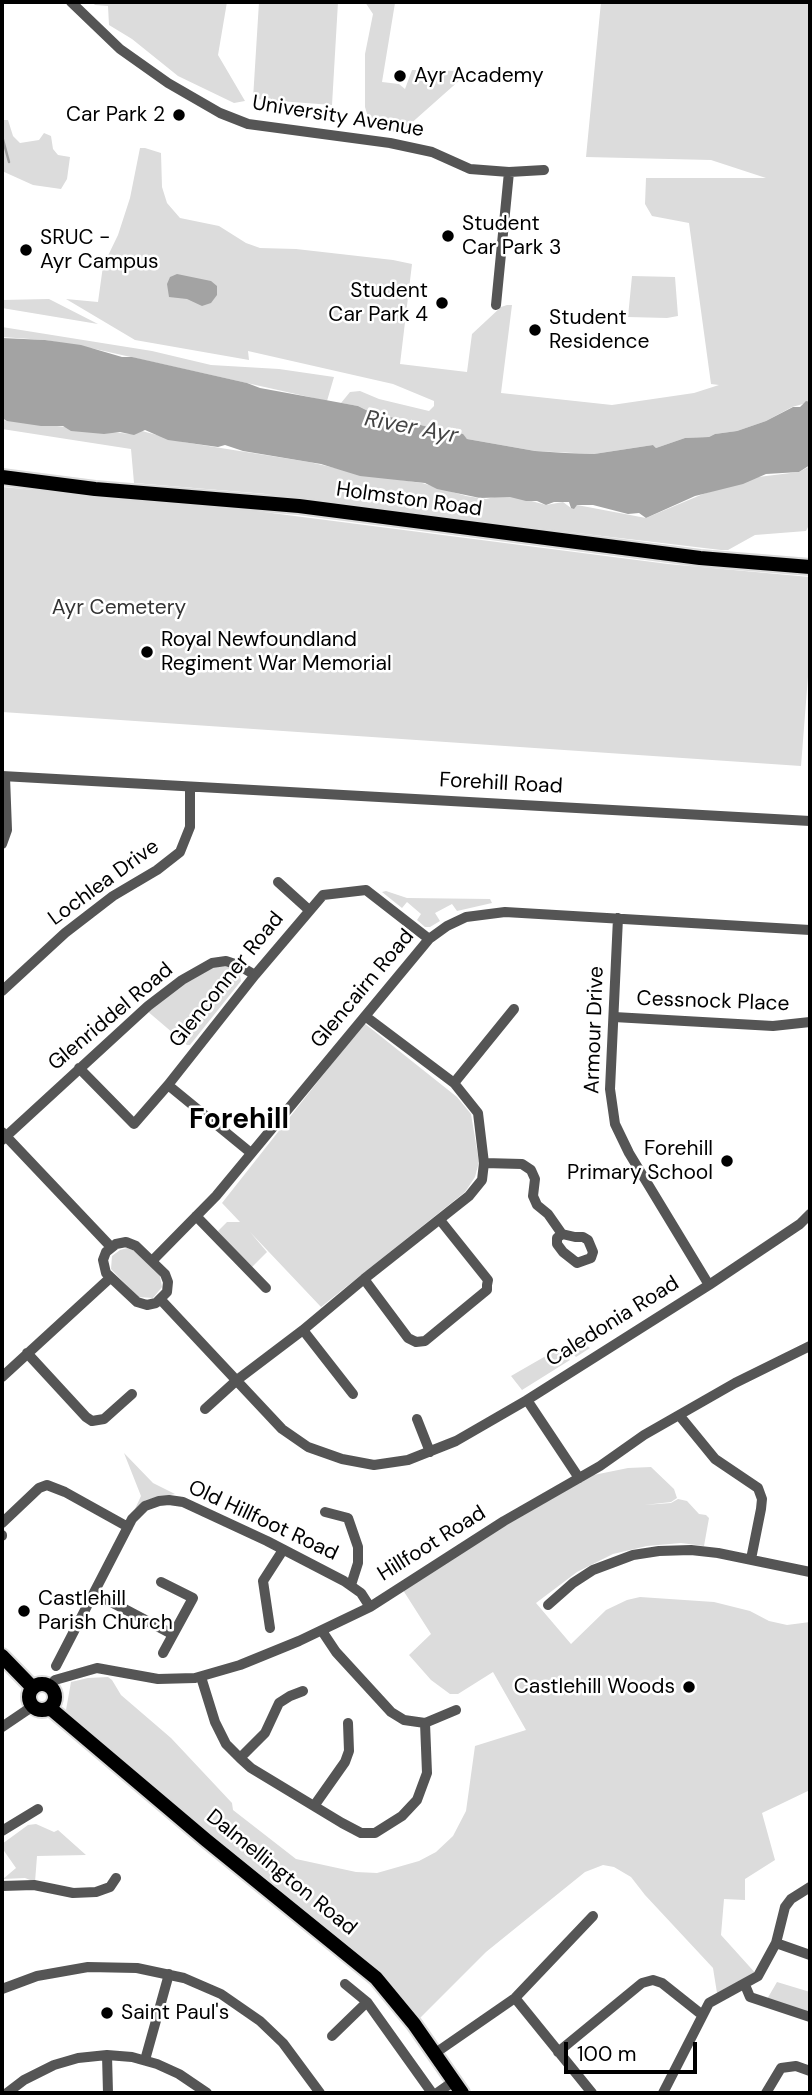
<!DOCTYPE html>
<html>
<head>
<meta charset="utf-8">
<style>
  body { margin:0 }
  #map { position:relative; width:812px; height:2095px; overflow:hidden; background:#fff; font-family:"DM Sans",sans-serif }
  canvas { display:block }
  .frame { position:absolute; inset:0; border:4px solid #000; pointer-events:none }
  .scale { position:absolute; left:564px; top:2042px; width:133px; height:32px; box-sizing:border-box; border:4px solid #000; border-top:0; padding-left:9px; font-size:21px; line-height:24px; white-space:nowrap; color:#000; -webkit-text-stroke:5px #fff; paint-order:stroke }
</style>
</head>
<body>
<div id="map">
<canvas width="812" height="2095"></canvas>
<div class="frame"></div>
<div class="scale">100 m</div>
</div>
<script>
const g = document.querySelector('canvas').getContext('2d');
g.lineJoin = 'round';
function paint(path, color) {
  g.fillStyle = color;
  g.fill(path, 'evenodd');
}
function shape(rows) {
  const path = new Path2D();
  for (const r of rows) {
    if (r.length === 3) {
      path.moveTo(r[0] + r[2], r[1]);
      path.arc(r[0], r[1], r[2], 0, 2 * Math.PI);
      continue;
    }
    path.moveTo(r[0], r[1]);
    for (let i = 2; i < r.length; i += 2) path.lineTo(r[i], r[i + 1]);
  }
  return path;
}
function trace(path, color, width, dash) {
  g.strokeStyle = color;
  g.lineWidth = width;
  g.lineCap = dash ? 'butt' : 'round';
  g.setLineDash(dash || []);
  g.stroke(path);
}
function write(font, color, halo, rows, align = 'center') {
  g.font = font + ' "DM Sans",sans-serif';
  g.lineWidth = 5;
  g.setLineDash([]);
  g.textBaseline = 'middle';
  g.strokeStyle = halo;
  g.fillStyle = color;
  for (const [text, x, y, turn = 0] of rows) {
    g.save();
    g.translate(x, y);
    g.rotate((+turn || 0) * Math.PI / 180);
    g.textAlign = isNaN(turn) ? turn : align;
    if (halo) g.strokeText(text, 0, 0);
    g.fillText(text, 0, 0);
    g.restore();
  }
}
paint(shape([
  [92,2,227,2,218,55,245,101,234,103,178,76,132,39,109,25,108,6,95,5],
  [259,2,338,2,332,105,253,99],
  [365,2,395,3,382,82,399,84,405,89,412,70,462,71,461,79,399,134,373,123,368,117,365,107,365,54,373,14],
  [601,2,810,2,810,402,792,407,766,421,737,431,715,434,709,437,685,438,656,448,653,445,594,454,535,451,467,439,462,434,447,432,368,411,358,406,341,403,350,392,360,391,379,399,429,411,434,406,434,401,393,384,248,351,249,360,135,340,66,299,98,302,103,266,118,235,130,198,140,148,145,148,161,153,162,187,167,203,180,218,219,226,246,243,260,248,296,249,393,260,412,264,400,364,467,372,472,334,501,307,507,305,512,305,501,393,612,405,694,393,719,385,711,384,689,223,652,216,645,204,646,178,766,178,711,160,586,157],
  [2,120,8,120,13,136,20,143,39,140,44,133,51,136,53,149,58,155,70,157,67,179,61,189,33,185,2,171],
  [632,276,675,277,678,316,667,318,628,317],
  [49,299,98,324,2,308,2,300],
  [2,327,152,351,211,365,279,369,334,377,327,401,95,349,45,340,2,337],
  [2,420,130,434,142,431,183,442,309,462,366,475,422,483,466,496,486,499,499,496,517,497,546,505,563,502,571,508,577,505,646,518,703,494,758,477,799,472,810,466,810,523,806,531,755,535,728,550,721,550,323,503,266,494,134,483,131,449,2,429],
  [2,487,225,507,668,564,810,577,810,651,801,766,2,712],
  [386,891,407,898,490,899,492,903,457,911,452,904,435,913,440,921,430,927,425,927,417,920,421,914,407,902,402,908,382,892],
  [226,966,236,969,240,975,241,981,190,1045,187,1045,146,1010,185,982,210,968],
  [364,1023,457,1097,471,1114,479,1162,475,1177,465,1192,321,1307,250,1232,267,1252,251,1268,218,1231,227,1222,240,1222,222,1203],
  [127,1248,135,1251,160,1276,162,1287,153,1298,138,1297,111,1269,112,1256,120,1250],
  [577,1338,590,1348,576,1357,574,1355,569,1359,570,1360,522,1390,511,1376],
  [124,1453,153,1483,175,1494,146,1500,135,1509,141,1496],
  [651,1467,674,1489,677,1498,671,1502,644,1505,671,1503,678,1499,687,1501,699,1514,706,1515,709,1518,704,1546,681,1543,647,1546,613,1554,577,1572,536,1603,571,1644,606,1610,627,1600,640,1597,714,1602,750,1611,769,1621,787,1625,810,1622,810,1790,762,1813,775,1860,745,1879,745,1900,724,1899,721,1935,758,1976,717,1993,713,1968,645,1895,631,1877,614,1867,603,1865,585,1872,486,1952,414,2024,395,2000,90,1734,66,1710,71,1682,88,1678,108,1677,112,1680,121,1695,171,1738,232,1803,233,1810,296,1859,356,1872,377,1873,419,1861,436,1852,453,1836,466,1811,475,1746,526,1730,493,1672,458,1694,450,1694,431,1680,409,1655,431,1634,401,1587,579,1478,628,1468],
  [36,1824,54,1832,58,1830,86,1855,37,1856,35,1882,25,1878,3,1879,16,1868,2,1848,2,1844,28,1825],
  [777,1982,810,1992,810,2020,763,2006]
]), '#dcdcdc');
paint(shape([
  [177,274,211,281,217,286,217,295,211,303,202,306,187,299,169,297,167,284,170,277],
  [2,338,45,340,81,345,122,357,132,357,247,383,260,388,358,406,368,411,447,432,463,434,467,439,535,451,565,453,594,454,653,445,656,448,685,438,709,437,715,434,737,431,766,421,793,407,800,407,806,401,810,402,810,465,799,472,766,474,743,484,695,496,646,518,639,513,628,514,593,505,577,505,574,509,571,508,569,502,554,502,546,505,537,501,526,501,510,497,480,498,437,489,425,483,360,476,321,464,243,451,225,445,218,447,168,440,145,430,134,435,120,432,104,434,71,431,63,426,41,426,7,421,2,418]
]), '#a3a3a3');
trace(shape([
  [2,136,9,162]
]), '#a3a3a3', 2.5);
const major = shape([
  [2,477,95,489,299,506,700,558,810,567],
  [2,1656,33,1688],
  [42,1697,13],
  [50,1708,206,1840,376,1978,414,2024,462,2093]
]);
trace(major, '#dbdbdb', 18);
trace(shape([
  [71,2,120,49,168,83,220,113,248,124,390,143,432,152,470,169,509,172,544,170],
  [496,305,509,172],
  [2,776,810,821],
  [2,844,7,830,5,777],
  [278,882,309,910],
  [618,918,610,1089,615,1124,629,1153,709,1285],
  [2,991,65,933,113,896,157,870,180,852,190,827,190,787],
  [614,1017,773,1026,810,1022],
  [79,1068,134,1124,168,1085,255,975,323,895,366,890,429,939],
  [454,1083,514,1009],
  [168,1085,251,1153],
  [2,1132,111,1247],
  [2,1140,148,1006,182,980,212,963,226,961,238,965,255,975],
  [484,1163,522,1164,531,1170,535,1179,533,1196,537,1205,548,1214,562,1234,575,1237,583,1237,588,1240,593,1252,591,1258,577,1263,563,1252,557,1244,557,1238,562,1234],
  [196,1216,266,1288],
  [126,1242,136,1246,165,1274,168,1282,167,1292,156,1303,147,1305,137,1302,106,1273,103,1260,106,1252,116,1244,126,1242],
  [152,1261,216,1196,429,939,447,926,466,917,505,912,810,930],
  [364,1279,408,1338,416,1342,425,1341,487,1290,487,1285,488,1280,440,1220],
  [161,1300,282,1429,308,1447,342,1459,374,1465,408,1460,456,1441,527,1400,709,1285,800,1224,810,1214],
  [303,1330,353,1394],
  [27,1353,86,1417,92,1421,104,1419,132,1394],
  [2,1377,110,1278],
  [527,1400,579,1478],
  [205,1409,237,1380,303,1330,364,1279,469,1196,482,1180,484,1163,478,1113,454,1083,365,1016],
  [679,1415,715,1459,758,1488,762,1499,761,1509,751,1559],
  [417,1419,430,1452],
  [325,1512,348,1518,358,1547,358,1563,351,1585],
  [2,1523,39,1488,47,1485,65,1492,128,1527],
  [2,1535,2,1536],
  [161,1582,193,1598,163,1653],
  [94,1593,172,1634],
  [548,1605,573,1583,593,1570,633,1555,659,1551,691,1550,718,1553,810,1572],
  [270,1628,263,1581,283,1550],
  [56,1666,132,1519,145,1506,159,1501,169,1500,183,1502,267,1541,344,1581,361,1593,370,1607],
  [201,1677,215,1722,226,1744,240,1758,251,1768,342,1823,361,1833,375,1833,402,1816,417,1800,427,1773,425,1723,404,1720,391,1712,336,1652,322,1631],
  [50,1687,55,1680,97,1668,158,1679,195,1678,240,1665,299,1641,370,1607,504,1521,600,1466,644,1435,735,1383,810,1346],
  [425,1723,456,1710],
  [2,1727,33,1706],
  [240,1758,265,1733,279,1703,290,1696,303,1691],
  [314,1806,345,1762,349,1751,348,1723],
  [2,1831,38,1809],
  [2,1886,34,1885,73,1893,96,1892,110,1887,116,1878],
  [776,1943,810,1955],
  [345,1984,367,2002,432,2093],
  [745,1985,750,1997,810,2017],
  [2,1989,37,1976,88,1967,137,1968,184,1978,221,1994,260,2021,283,2043,320,2093],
  [515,1998,592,2093],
  [332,2036,367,2002],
  [558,2052,642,1983,653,1980,662,1983,701,2014],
  [434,2054,515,1998,593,1916],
  [107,2055,108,2093],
  [145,2060,169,1974],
  [7,2093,24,2080,54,2065,78,2058,107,2055,132,2057,157,2064,179,2074,207,2093],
  [437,2093,454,2081],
  [663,2093,709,2003,758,1976,776,1943,785,1907,791,1899,810,1887],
  [766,2093,781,2068,796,2066,810,2071]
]), '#555', 10);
trace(major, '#000', 14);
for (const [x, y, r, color] of [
  [400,76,7,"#000"],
  [179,115,7,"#000"],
  [448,236,7,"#000"],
  [26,250,7,"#000"],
  [442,303,7,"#000"],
  [535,330,7,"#000"],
  [147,652,7,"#000"],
  [727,1161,7,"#000"],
  [24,1611,7,"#000"],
  [689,1687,7,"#000"],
  [107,2013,7,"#000"]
]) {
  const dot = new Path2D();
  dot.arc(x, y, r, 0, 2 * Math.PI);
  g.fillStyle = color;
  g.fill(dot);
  trace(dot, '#fff', 2.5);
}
write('21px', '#000', '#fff', [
  ["Ayr Academy",414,76],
  ["Car Park 2",165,115,"right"],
  ["Student",462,224],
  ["Car Park 3",462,248],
  ["SRUC -",40,238],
  ["Ayr Campus",40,262],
  ["Student",428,291,"right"],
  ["Car Park 4",428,315,"right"],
  ["Student",549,318],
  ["Residence",549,342],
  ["Royal Newfoundland",161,640],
  ["Regiment War Memorial",161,664],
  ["Forehill",713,1149,"right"],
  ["Primary School",713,1173,"right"],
  ["Castlehill",38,1599],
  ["Parish Church",38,1623],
  ["Castlehill Woods",675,1687,"right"],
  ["Saint Paul's",121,2013]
], 'left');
write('21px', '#000', '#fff', [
  ["University Avenue",338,117,9],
  ["Holmston Road",409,500,8],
  ["Forehill Road",501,784,3],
  ["Lochlea Drive",104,883,-36],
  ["Glenconner Road",227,980,-51],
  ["Glencairn Road",363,989,-50],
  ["Cessnock Place",713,1002,2],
  ["Glenriddel Road",111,1017,-40],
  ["Armour Drive",595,1030,-88],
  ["Caledonia Road",613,1322,-32],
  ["Old Hillfoot Road",263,1521,25],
  ["Hillfoot Road",432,1544,-32],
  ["Dalmellington Road",281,1873,39]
]);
write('21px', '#333', '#fff', [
  ["Ayr Cemetery",119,608]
]);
write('italic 23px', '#444', '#fff', [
  ["River Ayr",411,428,11]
]);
write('bold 28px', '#000', '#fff', [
  ["Forehill",239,1121]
]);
</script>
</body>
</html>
